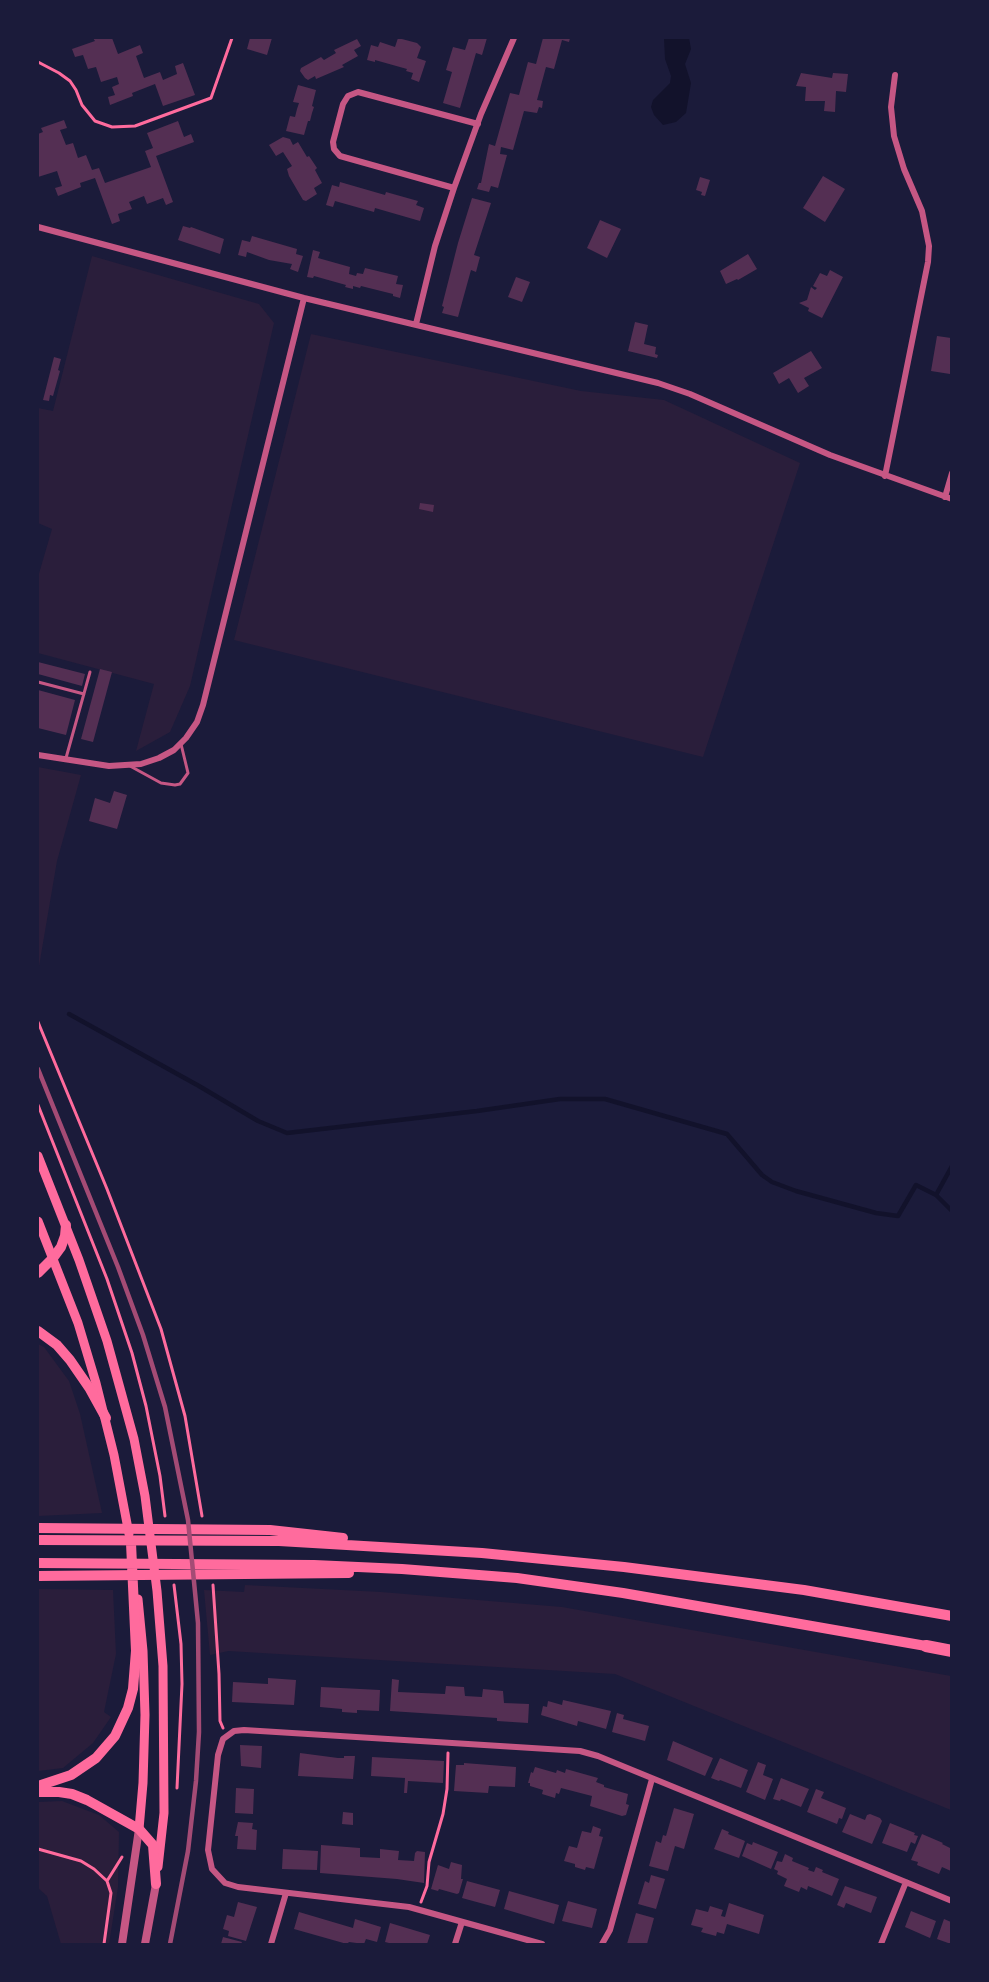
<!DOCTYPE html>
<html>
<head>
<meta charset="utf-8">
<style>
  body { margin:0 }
  #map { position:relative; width:989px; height:1982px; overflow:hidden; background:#1b1b3a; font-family:Bitter,serif }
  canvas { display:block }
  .frame { position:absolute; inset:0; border:39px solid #1b1b3a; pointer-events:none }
</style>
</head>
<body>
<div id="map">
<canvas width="989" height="1982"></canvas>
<div class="frame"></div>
</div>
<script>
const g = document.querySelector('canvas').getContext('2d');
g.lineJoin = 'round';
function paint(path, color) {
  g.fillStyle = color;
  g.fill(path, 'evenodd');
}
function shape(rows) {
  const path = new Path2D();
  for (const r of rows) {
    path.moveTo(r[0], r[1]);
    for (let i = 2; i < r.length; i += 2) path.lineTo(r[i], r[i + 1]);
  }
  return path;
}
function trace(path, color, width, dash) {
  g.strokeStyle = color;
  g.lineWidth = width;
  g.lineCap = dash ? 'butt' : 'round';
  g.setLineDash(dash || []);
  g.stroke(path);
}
paint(shape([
  [92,256,259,304,274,323,190,686,170,732,136,751,154,684,38,653,38,577,52,529,38,523,38,408,53,411],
  [311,334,581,391,664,400,800,463,703,757,234,640],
  [38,767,81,775,57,861,38,972],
  [38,1344,44,1347,69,1381,80,1414,102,1513,38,1516],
  [245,1585,381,1592,562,1607,951,1676,951,1810,615,1674,228,1651,210,1655,204,1590,244,1592],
  [38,1589,113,1590,116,1654,104,1712,111,1717,93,1743,63,1768,38,1771],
  [62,1801,99,1815,119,1832,118,1887,109,1944,61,1944,47,1896,38,1888,38,1802]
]), '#2a1e3b');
paint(shape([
  [664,38,689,38,691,49,685,64,691,83,686,113,676,122,663,125,654,115,651,107,653,100,670,83,671,76,665,59]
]), '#12122b');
trace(shape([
  [69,1014,199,1086,258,1121,287,1133,477,1111,560,1099,605,1099,727,1134,762,1175,772,1182,796,1191,876,1213,898,1216,916,1185,936,1195],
  [952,1166,936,1195,952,1211]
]), '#12122b', 4.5);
paint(shape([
  [93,38,112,38,118,54,140,45,143,53,136,56,144,78,160,72,163,80,177,74,175,66,183,63,195,95,163,106,155,84,132,93,133,96,110,105,108,97,115,95,112,87,119,84,117,77,101,82,96,67,88,69,83,55,75,57,72,49,95,41],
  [250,38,272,38,267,55,247,49],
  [398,38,417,43,421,47,417,58,426,61,419,82,411,79,413,73,406,71,407,69,375,60,375,62,367,60,371,45,378,47,380,42,395,47],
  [469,38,487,38,482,55,476,53,460,108,443,103,452,72,446,70,453,47,465,50],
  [543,38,570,38,569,42,562,40,554,69,546,67,537,100,543,101,542,108,539,107,537,113,524,111,513,150,501,147,500,154,507,155,498,188,491,186,489,192,477,189,479,183,481,183,489,144,495,146,510,93,519,95,528,62,536,64],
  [357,39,361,46,354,50,358,56,342,65,344,67,316,79,315,76,308,80,305,78,300,71,301,68,321,57,324,60,336,53,334,50],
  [801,73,832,78,833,73,848,74,846,92,836,91,835,112,824,111,825,101,805,101,806,87,796,86],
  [298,85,316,90,312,106,314,107,312,113,310,121,308,121,304,135,286,131,290,116,295,117,297,109,299,103,293,102],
  [64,120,67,128,60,130,66,145,73,143,78,158,86,155,92,170,99,168,105,183,151,167,145,151,153,148,147,133,178,121,184,137,191,134,194,142,156,156,173,202,166,205,163,198,147,204,144,196,129,202,132,209,118,214,120,221,112,224,95,178,80,183,81,187,58,196,55,188,62,186,57,171,38,177,38,134,43,132,41,128],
  [283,137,290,139,293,145,298,142,307,157,309,156,317,168,315,170,322,183,314,188,317,194,306,201,303,200,289,176,287,169,292,166,283,152,276,156,269,145],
  [823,176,845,189,825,222,803,208],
  [700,177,710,180,705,196,701,195,702,192,696,190],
  [340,182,385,195,386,192,418,201,416,205,424,208,420,221,375,208,374,212,335,201,333,207,326,205,332,185,339,187],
  [472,198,491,203,474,255,480,257,476,272,471,270,458,317,442,313,444,307,442,306,458,243],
  [600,220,621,229,607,258,587,248],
  [183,226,190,228,191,227,224,239,220,254,178,240],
  [252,236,297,249,296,254,303,256,298,272,290,269,292,264,269,260,247,252,246,257,238,255,242,240,250,242],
  [313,250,320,252,318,258,350,267,349,274,356,276,357,273,363,274,365,268,398,276,396,284,403,285,400,298,393,296,393,294,361,286,360,288,353,286,353,289,345,287,346,285,314,276,313,278,307,277],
  [748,254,757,269,738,280,737,279,726,284,720,271],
  [830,270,843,277,822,318,808,311,809,308,799,303,807,300,811,287,815,290,817,288,813,286,820,273,827,276],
  [516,277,530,282,522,302,508,297],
  [635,322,648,325,644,344,656,347,655,354,658,355,657,358,628,351],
  [937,336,951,338,950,374,931,371],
  [811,351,822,368,804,378,809,386,798,393,789,378,779,384,773,373],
  [54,357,61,359,58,370,60,371,53,396,50,395,49,401,43,400],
  [420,503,434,505,433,512,419,509],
  [38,662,85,674,82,686,38,674],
  [100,669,112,672,93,742,81,739],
  [38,690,75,700,66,735,38,728],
  [114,791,127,795,117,829,89,821,95,798,110,803],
  [268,1678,296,1680,294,1705,232,1702,233,1682,268,1684],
  [392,1679,399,1680,398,1692,445,1694,446,1686,464,1687,465,1696,482,1697,483,1689,503,1691,504,1703,529,1704,528,1723,497,1721,497,1718,390,1711],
  [321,1687,380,1690,379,1711,357,1710,357,1713,342,1712,342,1709,320,1707],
  [563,1700,611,1711,606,1729,578,1721,577,1726,541,1715,543,1706,547,1707,548,1701,562,1705],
  [617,1713,624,1715,623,1719,649,1726,645,1741,612,1732],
  [673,1741,713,1758,705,1776,667,1760],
  [240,1745,262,1746,261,1768,241,1766],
  [300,1753,338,1758,344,1758,344,1756,355,1756,353,1779,298,1776],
  [372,1757,444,1761,443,1783,408,1781,407,1793,404,1793,405,1778,371,1776],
  [720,1758,748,1770,741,1788,720,1780,719,1781,711,1778],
  [758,1762,766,1765,763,1775,773,1779,765,1800,746,1792],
  [464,1763,516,1767,515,1787,489,1786,488,1793,454,1791,456,1765,464,1765],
  [535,1767,556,1773,557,1770,565,1773,566,1769,598,1778,596,1782,604,1785,604,1787,628,1794,626,1804,629,1805,626,1815,622,1816,590,1806,592,1796,561,1788,559,1794,556,1793,555,1798,542,1794,543,1790,530,1786,530,1783,528,1783,531,1772,533,1773],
  [781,1778,809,1789,801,1807,781,1799,780,1801,773,1799],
  [236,1788,254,1789,253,1814,235,1813],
  [816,1789,824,1792,821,1798,846,1808,842,1819,839,1818,837,1824,807,1812],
  [674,1808,694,1814,684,1849,675,1846,668,1871,649,1866,656,1841,661,1843,663,1835,666,1836],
  [343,1812,353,1813,353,1825,342,1824],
  [850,1814,865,1820,867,1815,870,1814,880,1818,882,1821,872,1844,842,1832],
  [238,1822,253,1823,252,1829,257,1830,256,1850,237,1849,238,1836,235,1836],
  [890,1823,915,1833,914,1835,918,1836,915,1844,911,1842,907,1852,882,1843],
  [593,1826,601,1829,599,1836,603,1837,594,1869,586,1867,585,1870,575,1867,575,1864,564,1861,569,1846,577,1848,582,1831,591,1833],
  [722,1829,729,1832,728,1834,745,1841,739,1858,714,1849],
  [922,1834,943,1843,942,1844,950,1848,951,1871,942,1867,939,1874,917,1865,918,1862,911,1860],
  [753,1842,778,1852,771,1869,742,1856,747,1843,752,1845],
  [321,1845,360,1848,360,1857,380,1858,380,1849,399,1851,398,1860,414,1861,415,1853,417,1851,425,1852,424,1883,397,1879,320,1873],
  [283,1849,318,1851,317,1870,282,1869],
  [785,1854,793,1858,792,1861,809,1868,808,1870,814,1872,816,1867,823,1870,822,1872,839,1879,832,1896,808,1886,807,1890,801,1887,799,1892,784,1886,787,1879,777,1874,778,1871,774,1869,777,1861,782,1862],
  [451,1862,462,1865,461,1879,463,1879,459,1893,457,1894,439,1889,438,1891,431,1889,438,1865,449,1869],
  [651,1875,665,1879,656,1909,638,1904,645,1881,649,1883],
  [467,1881,500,1890,495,1907,462,1898],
  [845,1886,877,1897,871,1913,846,1903,844,1908,837,1905],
  [509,1891,559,1905,554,1924,504,1909],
  [568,1901,597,1909,592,1928,562,1921],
  [238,1902,257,1907,246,1941,228,1936,229,1931,223,1929,227,1915,234,1917],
  [729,1903,764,1915,759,1934,727,1924,724,1934,717,1932,716,1936,701,1932,703,1928,691,1925,696,1909,708,1912,710,1906,723,1910,721,1916,725,1917],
  [911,1911,936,1921,930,1938,905,1927],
  [299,1912,353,1928,355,1919,381,1927,377,1942,366,1939,364,1944,349,1942,347,1944,294,1929],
  [636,1913,654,1918,647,1944,627,1944],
  [944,1919,951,1922,951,1944,937,1939],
  [390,1923,430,1935,427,1944,399,1943,399,1944,393,1944,385,1942],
  [223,1937,242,1942,241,1944,221,1944]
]), '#542f53');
trace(shape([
  [38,62,59,73,70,81,76,90,82,105,95,121,112,127,135,126,211,98,232,38],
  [38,1022,107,1189,161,1329,185,1416,202,1516],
  [38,1105,107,1279,132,1353,146,1406,160,1476,165,1516],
  [174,1585,181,1644,182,1684,177,1788],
  [213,1585,219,1674,220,1721,223,1728],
  [38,1849,81,1861,94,1869,107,1881,111,1893,104,1944],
  [107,1881,122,1857],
  [421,1902,427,1886,429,1862,443,1814,447,1789,448,1753]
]), '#ff6b9d', 3);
trace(shape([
  [38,682,84,694],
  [66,758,90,672],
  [130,766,161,783,175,785,180,784,188,773,181,744]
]), '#c65784', 3);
trace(shape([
  [454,188,340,156,334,149,333,142,343,104,348,96,358,92,478,124],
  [38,227,304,298,658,383,690,394,830,455,952,499],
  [416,324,435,246,454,188,481,114,514,38],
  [885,476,928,262,929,246,922,211,904,169,894,136,891,107,895,75],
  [945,497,952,473],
  [38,755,109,766,141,764,159,758,174,750,186,738,197,722,203,705,304,298],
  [271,1944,286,1893],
  [455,1944,462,1922],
  [542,1944,409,1907,238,1887,225,1883,212,1869,208,1850,218,1755,223,1739,234,1731,244,1730,580,1751,598,1756,952,1901],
  [602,1944,610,1930,652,1779],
  [881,1944,906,1882]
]), '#c65784', 6);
trace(shape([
  [122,1944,139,1829],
  [145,1944,156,1884]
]), '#c65784', 8);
trace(shape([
  [38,1156,79,1260,107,1341,134,1439,145,1496,157,1591,163,1666,164,1813,158,1867],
  [38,1221,78,1323,96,1383,114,1455,129,1534],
  [138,1599,143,1651,145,1715,143,1783,139,1829]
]), '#ff6b9d', 9);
trace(shape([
  [38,1273,53,1258,61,1247,65,1236,66,1225],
  [38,1331,57,1345,70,1360,90,1389,106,1418],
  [38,1528,270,1530,343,1538],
  [38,1540,279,1541,482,1553,624,1567,804,1590,952,1616],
  [38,1563,314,1565,402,1569,517,1578,623,1593,926,1646],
  [38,1576,349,1573],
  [38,1786,71,1775,96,1758,115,1736,128,1708,133,1689,136,1651,131,1543],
  [38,1792,59,1792,72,1794,87,1800,139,1829,153,1845,156,1884]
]), '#ff6b9d', 10);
trace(shape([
  [926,1646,952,1651]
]), '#ff6b9d', 12);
trace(shape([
  [38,1069,118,1267,143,1335,165,1407,188,1520,198,1623,199,1732,196,1781,188,1851,170,1944]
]), '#a44b75', 4.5);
</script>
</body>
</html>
